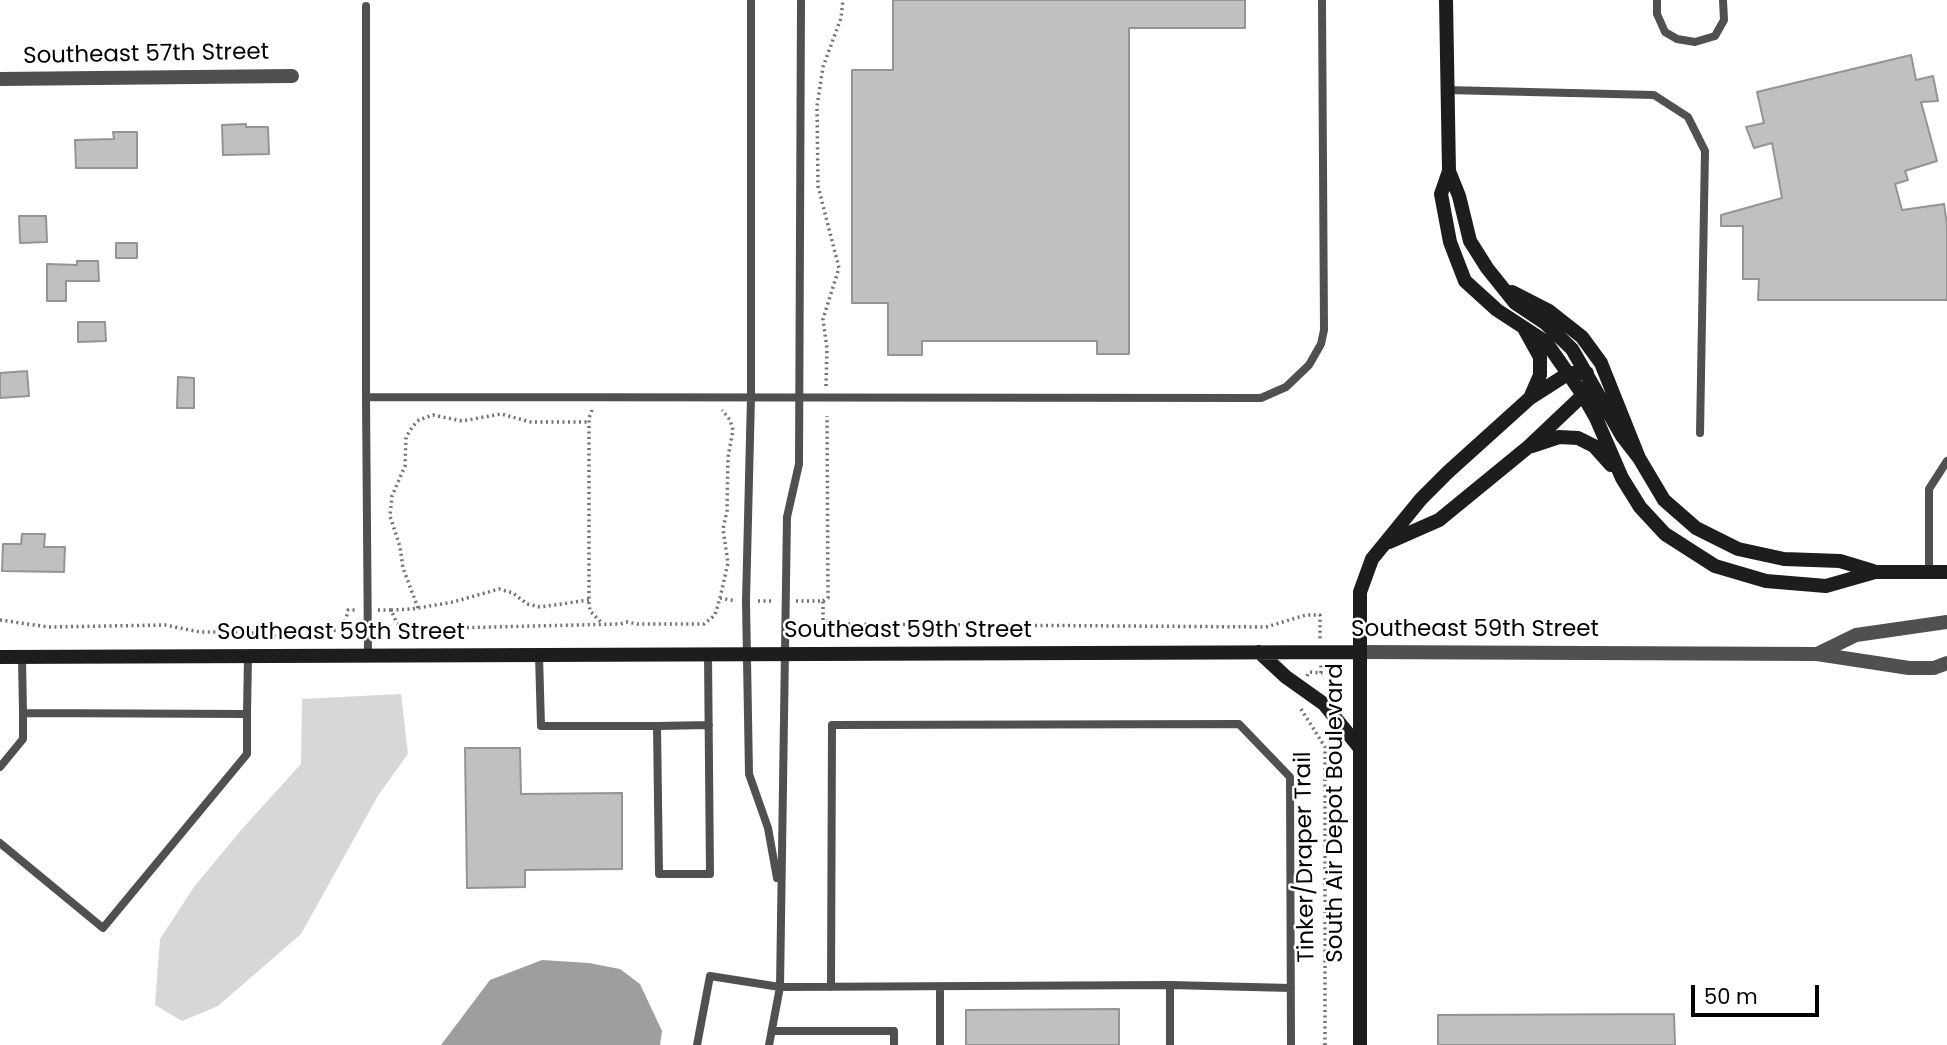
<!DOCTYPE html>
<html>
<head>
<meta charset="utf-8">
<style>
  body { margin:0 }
  #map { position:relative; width:1947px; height:1045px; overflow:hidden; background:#fff; font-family:Poppins,sans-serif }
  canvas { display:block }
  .scale { position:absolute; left:1691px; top:985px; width:128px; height:32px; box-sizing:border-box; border:4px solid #000; border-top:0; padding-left:9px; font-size:21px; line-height:24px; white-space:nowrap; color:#000; -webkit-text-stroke:5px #fff; paint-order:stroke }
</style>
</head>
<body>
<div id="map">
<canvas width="1947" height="1045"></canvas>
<div class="scale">50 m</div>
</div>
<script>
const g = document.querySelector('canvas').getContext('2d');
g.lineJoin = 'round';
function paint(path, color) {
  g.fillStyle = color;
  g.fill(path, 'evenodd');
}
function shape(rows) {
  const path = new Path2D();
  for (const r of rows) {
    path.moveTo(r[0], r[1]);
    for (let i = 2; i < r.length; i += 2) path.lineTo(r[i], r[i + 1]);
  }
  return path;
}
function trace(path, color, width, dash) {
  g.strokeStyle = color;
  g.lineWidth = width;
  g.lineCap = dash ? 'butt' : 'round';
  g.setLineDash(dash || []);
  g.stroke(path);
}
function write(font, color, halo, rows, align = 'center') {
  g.font = font + ' Poppins,sans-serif';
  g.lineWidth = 5;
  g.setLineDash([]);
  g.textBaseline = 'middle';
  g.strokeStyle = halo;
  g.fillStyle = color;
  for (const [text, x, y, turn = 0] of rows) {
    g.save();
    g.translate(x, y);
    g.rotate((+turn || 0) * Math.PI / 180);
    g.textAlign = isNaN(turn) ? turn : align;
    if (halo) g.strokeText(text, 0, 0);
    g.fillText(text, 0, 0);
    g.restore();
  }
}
paint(shape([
  [401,694,408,754,379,794,301,934,218,1006,182,1021,155,1005,160,939,194,887,242,829,301,764,302,699]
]), '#d7d7d7');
paint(shape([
  [542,960,589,963,620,969,640,984,662,1031,660,1045,441,1045,490,980]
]), '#9e9e9e');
const building = shape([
  [893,0,1245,0,1245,28,1129,28,1129,354,1097,354,1097,341,922,341,922,355,888,355,888,303,852,303,852,70,893,70,893,0],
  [1911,55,1916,80,1933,76,1938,101,1921,102,1937,161,1905,171,1908,180,1895,184,1902,210,1944,204,1947,225,1947,300,1758,300,1759,279,1743,279,1743,226,1721,226,1721,215,1782,198,1772,143,1754,148,1746,127,1764,123,1757,92,1911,55],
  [246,124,246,127,268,127,269,154,223,155,222,125,246,124],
  [113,132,137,132,137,168,76,168,75,140,114,139,113,132],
  [19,216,46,216,47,242,20,243,19,216],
  [116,243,137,243,137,258,116,258,116,243],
  [77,261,98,261,99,281,66,281,66,301,47,301,47,264,77,265,77,261],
  [78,322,105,322,106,341,78,342,78,322],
  [27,371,29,396,0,398,0,373,27,371],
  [178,377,194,378,194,408,177,408,178,377],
  [22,534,45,534,44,547,65,547,64,572,2,571,3,544,21,544,22,534],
  [465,748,520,748,521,794,622,793,622,869,525,870,525,887,467,888,465,748],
  [1119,1009,1119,1045,966,1045,966,1010,1119,1009],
  [1674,1014,1675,1045,1438,1045,1438,1015,1674,1014]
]);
paint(building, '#c0c0c0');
trace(building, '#949494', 2);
trace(shape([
  [826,386,827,349,823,319,839,268,818,186,817,106,823,67,841,18,843,0],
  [592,410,589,418,589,603,590,611,602,623],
  [720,598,728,563,723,529,727,511,728,457,733,430,730,420,722,410],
  [758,601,774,601],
  [796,601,823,601,823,620,839,624,1266,627,1306,615,1320,615,1320,640],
  [823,601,828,598,827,416],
  [418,608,403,568,400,547,390,516,392,496,405,466,406,437,413,426,419,420,433,415,462,421,501,414,531,422,589,422],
  [378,610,391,610,397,623,406,629,620,624,627,622,637,624,704,624,715,615,720,598,736,601],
  [391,610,412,609,453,602,499,589,513,593,527,604,540,607,589,600],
  [0,620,48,627,165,625,200,632,246,632,270,636,340,630,345,624,348,610,357,610],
  [1307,676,1309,672,1321,673,1321,665],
  [1301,709,1325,747,1325,1045]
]), '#727272', 3.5, [2, 3.5]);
trace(shape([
  [751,0,751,397,746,601,749,774,768,828,777,878],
  [1657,0,1657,14,1665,32,1677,39,1695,42,1715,36,1724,20,1723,0],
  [366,6,366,397],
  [1446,90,1654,95,1688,117,1705,151,1700,433],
  [1929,571,1929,489,1947,461],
  [539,655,541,726,657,726,659,874,710,874,708,655],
  [368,656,366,397,1261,398,1286,387,1309,365,1321,344,1324,330,1322,0],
  [22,657,23,713,247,714,248,656],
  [657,726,709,725],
  [0,767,23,739,23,713],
  [0,843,103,928,247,754,247,714],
  [1170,985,1170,1045],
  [831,987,832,725,1239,724,1290,777,1291,1045],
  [772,1031,894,1031,894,1045],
  [697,1045,710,976,780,987,1170,985,1291,988],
  [769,1045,780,987,787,517,799,464,801,0],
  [940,1045,940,987]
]), '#505050', 8);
trace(shape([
  [0,79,292,76],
  [1358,652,1817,654,1909,668,1934,668,1947,663],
  [1817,654,1856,635,1947,622]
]), '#505050', 14);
trace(shape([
  [1446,0,1449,171,1459,196,1470,241,1487,268,1515,303,1545,323,1572,349,1622,436,1639,458],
  [1449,171,1441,194,1450,242,1465,281,1497,310,1546,342,1583,395,1596,418,1622,478,1640,507,1665,534,1715,566,1766,581,1826,586,1875,572,1947,572],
  [1512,292,1549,311,1582,337,1601,363,1639,458,1664,500,1696,528,1738,549,1784,559,1840,561,1873,571],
  [1525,330,1540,357,1540,375,1530,398],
  [1532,446,1559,437,1578,438,1594,446,1611,465],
  [1389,542,1439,520,1527,448,1583,395,1584,388],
  [1259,652,1286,677,1324,704,1359,747],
  [0,657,1358,652],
  [1360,1045,1360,592,1372,559,1421,499,1448,472,1530,398,1569,373,1587,373]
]), '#1d1d1d', 14);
write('23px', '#000', '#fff', [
  ["Southeast 57th Street",146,55,-1],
  ["Southeast 59th Street",1475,630],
  ["Southeast 59th Street",908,631],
  ["Southeast 59th Street",341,633],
  ["South Air Depot Boulevard",1336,813,-90],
  ["Tinker/Draper Trail",1306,857,-91]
]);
</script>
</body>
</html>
